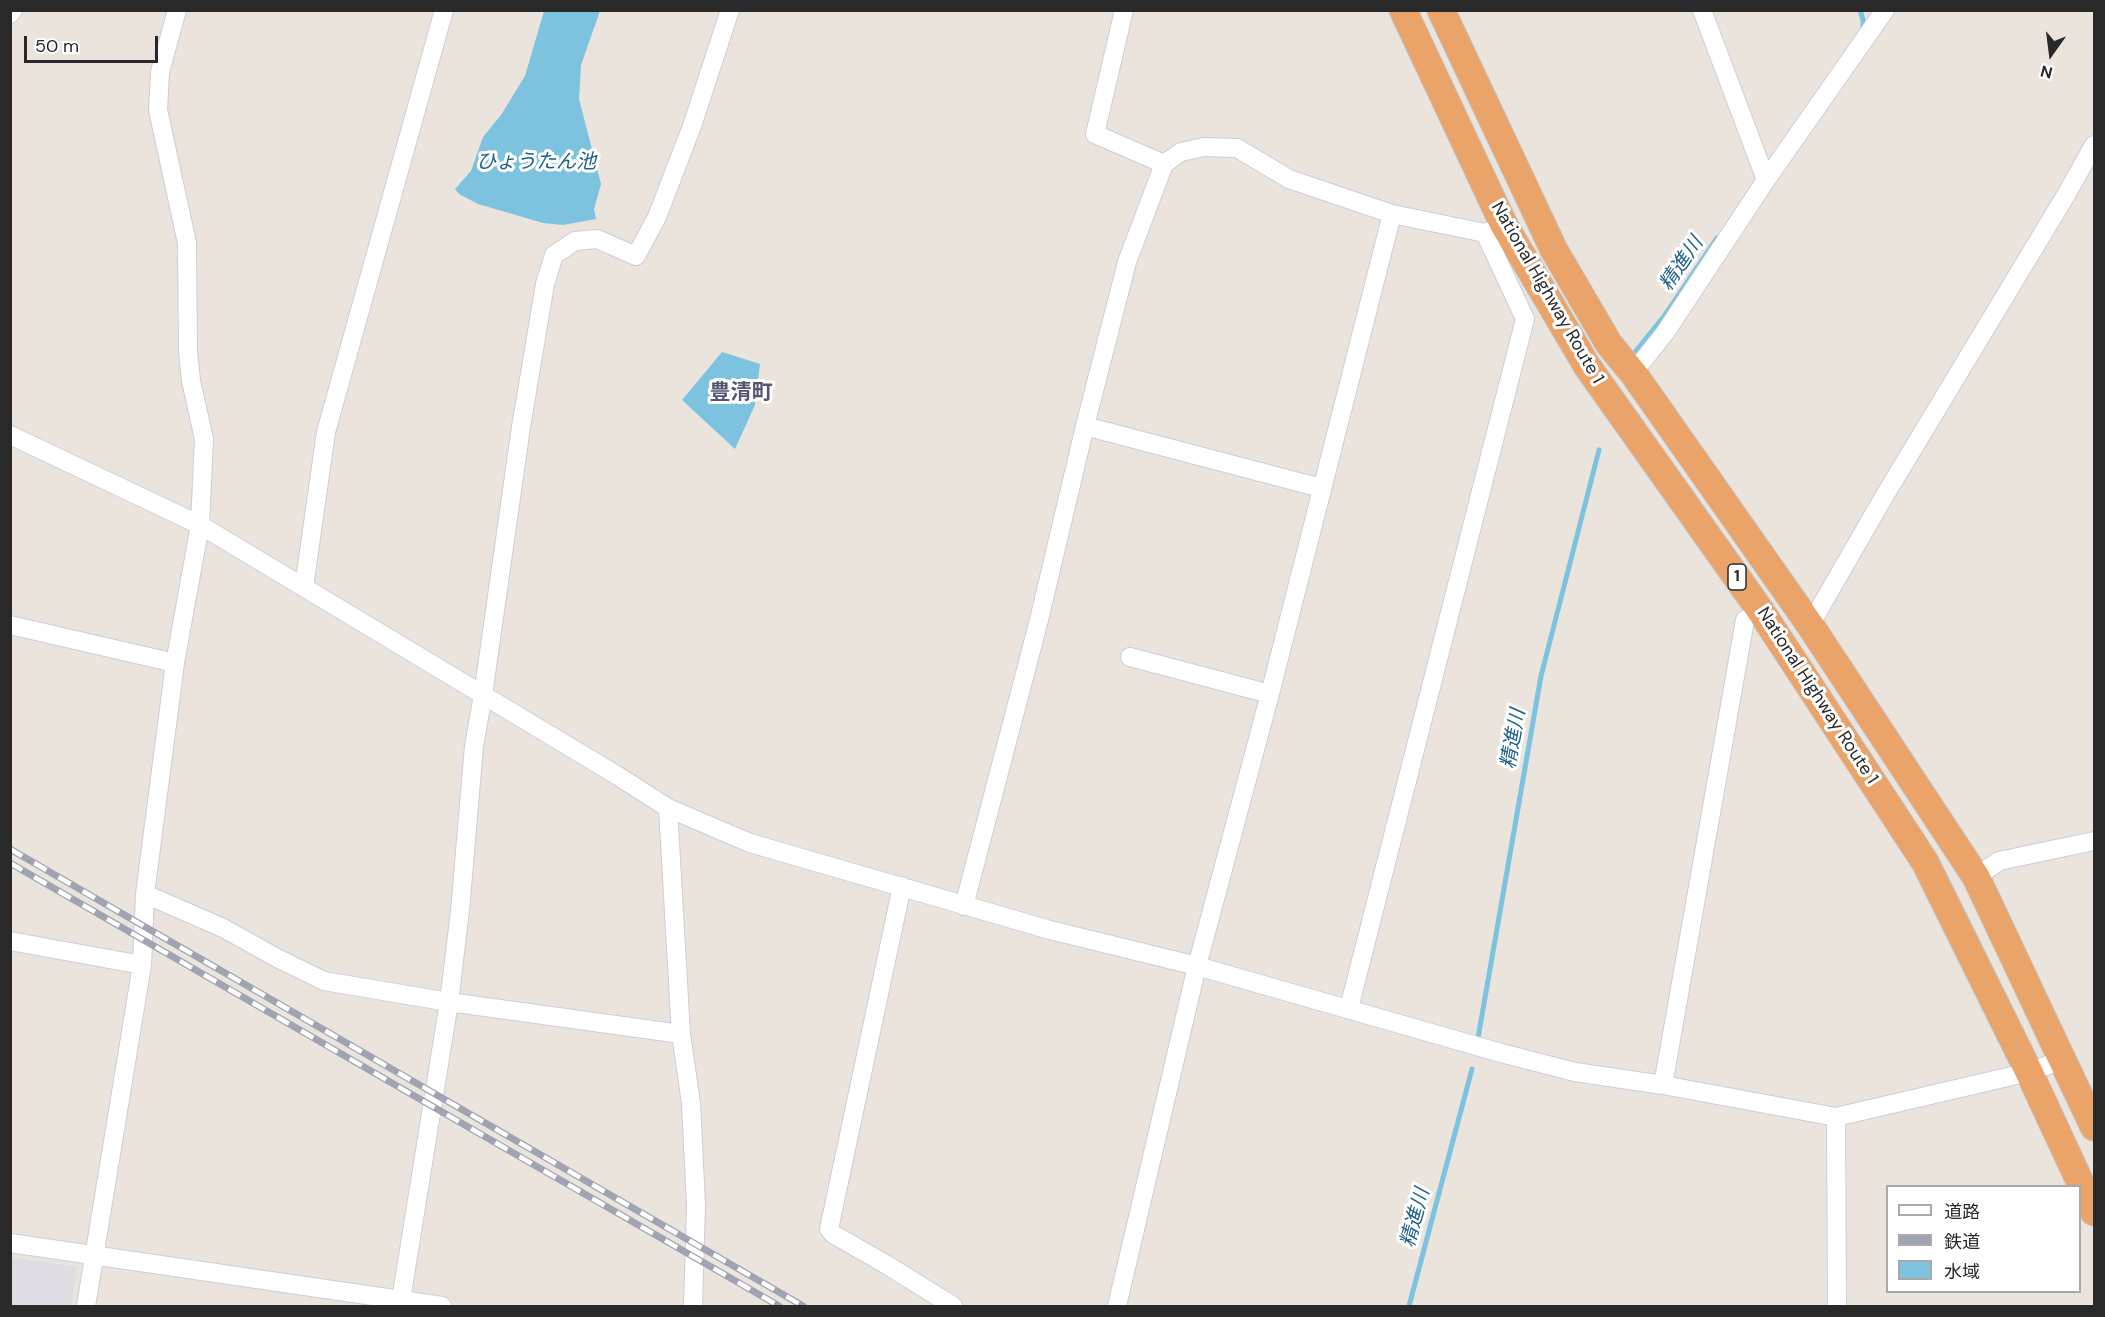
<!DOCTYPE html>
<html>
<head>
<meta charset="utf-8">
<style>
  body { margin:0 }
  #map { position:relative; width:2105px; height:1317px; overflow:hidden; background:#eae4dd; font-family:"DM Sans","Noto Sans JP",sans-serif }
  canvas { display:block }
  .frame { position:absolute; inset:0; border:12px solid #292929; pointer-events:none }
  .legend { position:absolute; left:1886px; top:1185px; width:195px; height:108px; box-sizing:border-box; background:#fff; border:2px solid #a9a9a9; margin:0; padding:8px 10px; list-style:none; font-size:18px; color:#292929 }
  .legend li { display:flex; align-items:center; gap:12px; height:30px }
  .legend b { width:30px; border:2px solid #a9a9a9 }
  .north { position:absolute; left:2021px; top:24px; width:60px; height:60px; -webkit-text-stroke:4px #fff; paint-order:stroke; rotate:194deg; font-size:16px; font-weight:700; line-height:24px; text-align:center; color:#292929 }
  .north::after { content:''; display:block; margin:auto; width:21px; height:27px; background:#292929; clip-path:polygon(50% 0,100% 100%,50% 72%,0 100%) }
  .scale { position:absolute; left:24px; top:36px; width:134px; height:27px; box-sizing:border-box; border:3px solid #292929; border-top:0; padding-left:8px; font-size:18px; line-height:21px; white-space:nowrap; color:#292929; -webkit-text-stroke:4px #fff; paint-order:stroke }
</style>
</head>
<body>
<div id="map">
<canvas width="2105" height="1317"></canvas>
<div class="frame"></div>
<ul class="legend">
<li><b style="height:8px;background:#fff"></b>道路</li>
<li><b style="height:8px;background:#a0a3b1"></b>鉄道</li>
<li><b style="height:16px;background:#7dc3df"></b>水域</li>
</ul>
<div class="north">N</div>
<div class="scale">50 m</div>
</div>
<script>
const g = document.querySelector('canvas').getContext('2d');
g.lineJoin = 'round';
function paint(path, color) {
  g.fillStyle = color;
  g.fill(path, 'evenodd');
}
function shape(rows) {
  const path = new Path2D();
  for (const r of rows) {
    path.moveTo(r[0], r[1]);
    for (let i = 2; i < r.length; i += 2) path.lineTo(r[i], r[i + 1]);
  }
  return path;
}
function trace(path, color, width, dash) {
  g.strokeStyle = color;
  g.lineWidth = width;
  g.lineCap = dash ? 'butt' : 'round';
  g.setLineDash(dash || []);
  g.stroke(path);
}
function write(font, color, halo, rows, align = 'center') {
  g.font = font + ' "DM Sans","Noto Sans JP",sans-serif';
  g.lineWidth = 6;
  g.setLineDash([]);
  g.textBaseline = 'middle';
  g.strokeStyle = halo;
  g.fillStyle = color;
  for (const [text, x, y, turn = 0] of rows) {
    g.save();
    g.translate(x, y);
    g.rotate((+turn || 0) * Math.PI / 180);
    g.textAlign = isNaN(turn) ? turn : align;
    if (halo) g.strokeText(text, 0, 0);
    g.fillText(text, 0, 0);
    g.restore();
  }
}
paint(shape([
  [11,1257,77,1267,71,1306,11,1306]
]), '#dfdde3');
paint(shape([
  [544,11,600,11,581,65,579,99,601,184,594,209,596,219,563,225,543,223,478,204,459,194,455,189,471,171,483,137,501,115,525,76],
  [722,352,760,364,755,405,735,449,682,400]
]), '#7dc3df');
trace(shape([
  [1860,10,1863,20,1863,29,1861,32],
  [1631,357,1665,315,1717,238],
  [1478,1038,1541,676,1599,450],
  [1409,1306,1472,1069]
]), '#7dc3df', 5);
const minor = shape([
  [1124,10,1095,134,1164,164],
  [1702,10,1766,180],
  [10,14,13,10],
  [1633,373,1665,333,1766,180,1885,10],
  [1085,426,1321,488],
  [10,435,200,525,618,776,668,808,750,843,1050,930,1197,966,1501,1053,1575,1072,1663,1085,1836,1117,2029,1072,2062,1060],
  [304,587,326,432,444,10],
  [10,625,175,663],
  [1810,625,1885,495,2066,195,2094,145],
  [1130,657,1270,694],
  [668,808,681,1034,691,1103,696,1205,693,1306],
  [1976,877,1999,861,2094,841],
  [902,886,829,1229,833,1234,887,1265,953,1306],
  [145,894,223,928,279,959,324,981,449,1002,681,1034],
  [964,906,1038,624,1085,426,1127,262,1164,164,1181,152,1204,147,1237,148,1289,179,1392,214,1485,233,1504,225],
  [10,941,142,965],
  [1349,1008,1525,319,1485,233],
  [1663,1085,1745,620,1760,610],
  [1836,1117,1837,1306],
  [10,1243,442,1306],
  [86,1306,142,965,145,894,175,663,200,525,204,439,191,381,188,351,187,243,158,110,160,72,177,10],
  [400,1306,449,1002,460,911,474,746,483,695,521,427,545,284,554,255,575,241,597,239,636,256,657,217,692,126,730,10],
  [1117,1306,1197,966,1270,694,1392,214]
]);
const highway = shape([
  [1403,10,1504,225,1587,366,1760,610,1925,862,2029,1072,2094,1212],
  [1441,10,1554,250,1609,344,1633,373,1810,625,1976,877,2094,1127]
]);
trace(minor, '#cbced9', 20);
trace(highway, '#c3c3c3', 29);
trace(minor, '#fff', 18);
trace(highway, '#eaa368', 27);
const rail = shape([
  [10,849,803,1306],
  [10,863,779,1306]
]);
trace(rail, '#a0a3b1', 7);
trace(rail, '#fff', 4.5, [14]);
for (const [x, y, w] of [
  [1737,577,18]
]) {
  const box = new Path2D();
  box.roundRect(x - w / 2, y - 13, w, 26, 4.5);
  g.fillStyle = '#fff';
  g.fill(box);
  trace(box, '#292929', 1.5);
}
write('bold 16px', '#292929', null, [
  ["1",1737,577]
]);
write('18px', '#292929', '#fff', [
  ["National Highway Route 1",1547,293,60],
  ["National Highway Route 1",1817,696,57]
]);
write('italic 20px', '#1e6289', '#fff', [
  ["ひょうたん池",536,163],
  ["精進川",1682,264,-56],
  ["精進川",1514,739,-80],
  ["精進川",1416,1218,-75]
]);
write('bold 21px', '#505574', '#fff', [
  ["豊清町",741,393]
]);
</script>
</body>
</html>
